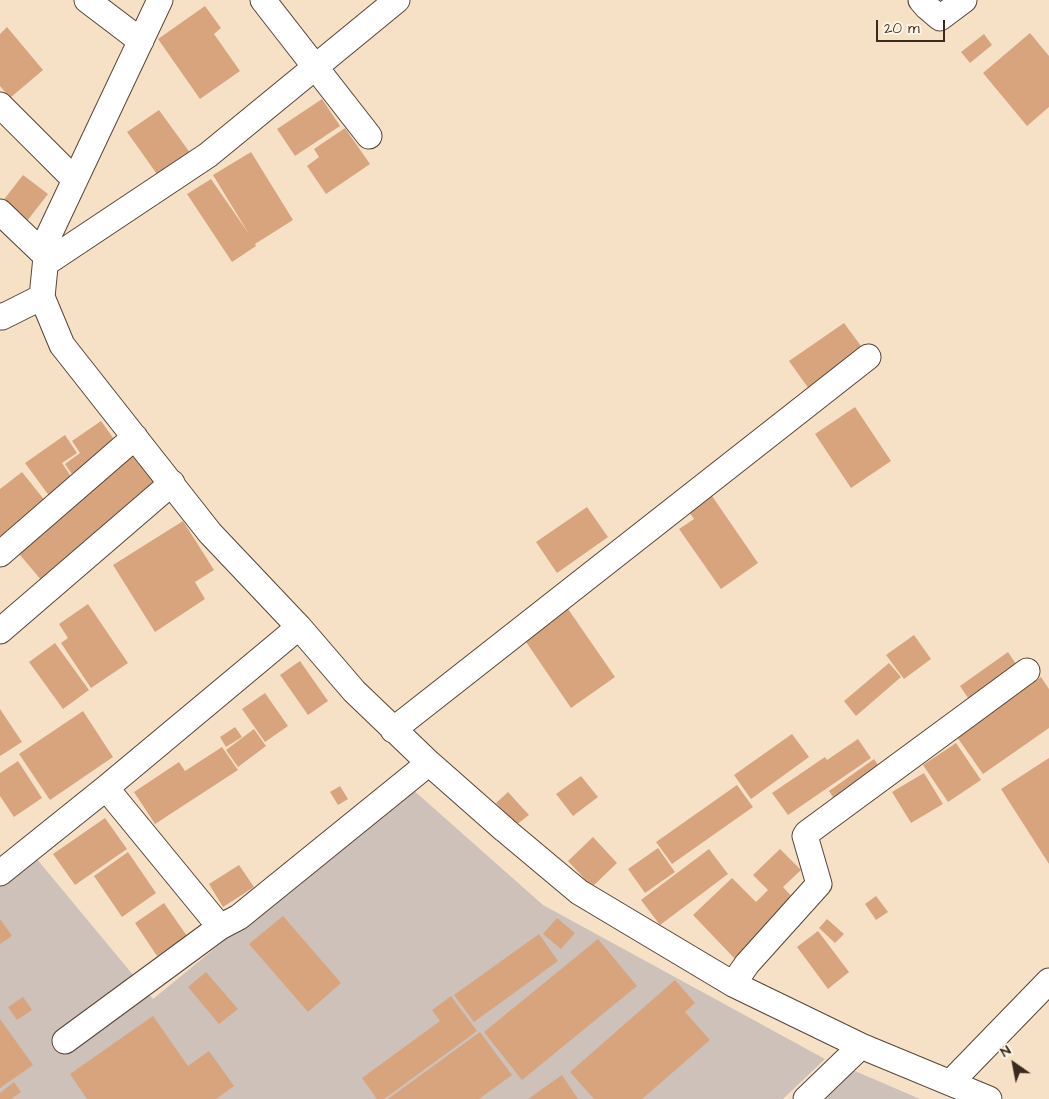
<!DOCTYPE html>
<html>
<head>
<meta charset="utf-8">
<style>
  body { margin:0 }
  #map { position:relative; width:1049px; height:1099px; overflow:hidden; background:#f6e1c7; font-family:"Architects Daughter",sans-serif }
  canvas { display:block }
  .north { position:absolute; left:989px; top:1039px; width:50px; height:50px; -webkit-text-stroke:4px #fcf5e5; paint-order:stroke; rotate:327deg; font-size:14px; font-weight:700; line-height:20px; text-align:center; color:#3b2a1e }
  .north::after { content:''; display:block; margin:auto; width:18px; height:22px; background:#3b2a1e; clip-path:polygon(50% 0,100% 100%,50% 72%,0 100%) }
  .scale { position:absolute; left:876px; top:20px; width:69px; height:22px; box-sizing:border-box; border:2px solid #3b2a1e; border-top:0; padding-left:6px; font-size:15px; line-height:18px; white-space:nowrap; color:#3b2a1e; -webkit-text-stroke:4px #fcf5e5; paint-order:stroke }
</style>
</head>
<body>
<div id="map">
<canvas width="1049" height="1099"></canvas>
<div class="north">N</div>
<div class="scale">20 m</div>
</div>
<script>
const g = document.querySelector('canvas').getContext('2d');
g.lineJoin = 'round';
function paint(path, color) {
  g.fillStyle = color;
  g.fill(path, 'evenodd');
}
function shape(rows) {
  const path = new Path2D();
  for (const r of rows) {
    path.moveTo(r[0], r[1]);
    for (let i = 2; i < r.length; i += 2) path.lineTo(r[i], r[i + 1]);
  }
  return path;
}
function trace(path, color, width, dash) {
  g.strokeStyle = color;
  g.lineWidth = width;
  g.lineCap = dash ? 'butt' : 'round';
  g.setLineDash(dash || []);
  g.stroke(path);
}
paint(shape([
  [411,788,543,905,825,1059,783,1099,0,1099,0,885,36,858,153,999],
  [848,1068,920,1099,815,1099]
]), '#cec1ba');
paint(shape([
  [205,6,221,28,214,34,240,71,200,99,158,39],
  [7,27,43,70,10,98,0,86,0,34],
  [1030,33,1049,56,1049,107,1027,126,983,73],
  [984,34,992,45,970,63,961,52],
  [322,99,340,126,295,156,277,129],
  [159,110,196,161,164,184,127,132],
  [345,128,370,164,326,194,307,166,319,157,314,149],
  [251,152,293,220,255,244,256,246,232,262,187,194,211,179,249,234,213,175],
  [23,175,48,194,27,221,2,202],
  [844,323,864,350,809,389,789,361],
  [855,407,891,461,851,488,815,434],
  [101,421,114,439,101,449,105,454,73,476,65,464,80,453,72,441],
  [65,435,77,453,62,463,74,481,50,497,25,463],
  [128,451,156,484,42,581,15,549],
  [22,472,50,507,0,547,0,489],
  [710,493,758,563,721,589,679,529,694,519,687,509],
  [587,507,608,537,557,573,536,542],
  [183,521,214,570,195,582,205,599,155,632,113,565],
  [88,604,128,663,91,688,61,643,68,638,59,624],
  [566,606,615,677,571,708,522,636],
  [914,635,931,659,904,679,886,655],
  [55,643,89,690,63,709,29,662],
  [1008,652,1018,667,970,701,960,686],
  [300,661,328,701,308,715,280,675],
  [889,663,901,677,856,716,844,701],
  [1041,677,1049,689,1049,728,983,774,957,737],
  [265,693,288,726,265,742,242,709],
  [0,709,22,742,0,756],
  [83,711,113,757,50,800,19,754],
  [235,727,242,737,226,747,220,737],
  [254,729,266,746,238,767,226,750],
  [792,734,809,757,751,799,734,775],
  [858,739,871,758,788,815,772,793,825,757,827,760],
  [956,743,981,780,948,802,923,765],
  [222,747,238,770,155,824,134,792,179,762,185,771],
  [1049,758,1049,864,1001,789],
  [874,759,882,771,837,803,829,791],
  [18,761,42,798,14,817,0,796,0,773],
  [924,773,943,804,911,823,892,792],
  [581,776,598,797,573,816,556,794],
  [737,785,753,807,672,864,656,842],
  [340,786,348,799,338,805,330,792],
  [508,792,529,815,516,825,496,803],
  [105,818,127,849,75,885,53,854],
  [593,837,617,863,592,887,568,861],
  [658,848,675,872,645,893,628,869],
  [709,849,728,874,660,925,641,900],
  [780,849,801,870,783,887,796,901,736,960,693,915,732,878,756,902,768,890,753,875],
  [128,852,156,893,122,917,94,876],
  [239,865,254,887,223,907,209,884],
  [876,896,888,912,876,920,865,904],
  [164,903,187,936,157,956,135,923],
  [283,916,341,983,308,1012,249,944],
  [557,918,575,933,561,949,543,934],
  [0,919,12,936,0,944],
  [827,919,844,934,835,943,819,928],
  [818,931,849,972,828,989,797,947],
  [539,934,558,961,474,1022,454,995],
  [598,939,637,986,522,1080,484,1032],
  [206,972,238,1009,219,1024,188,987],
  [675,980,695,1003,685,1012,710,1040,642,1099,594,1099,570,1072],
  [451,996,477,1031,384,1099,377,1099,362,1078,440,1021,432,1010],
  [23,997,32,1010,17,1020,8,1007],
  [153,1016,188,1066,209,1051,234,1086,216,1099,87,1099,70,1074],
  [0,1019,33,1065,0,1088],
  [480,1032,512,1075,479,1099,388,1099],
  [562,1075,578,1099,528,1099],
  [14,1082,21,1092,11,1099,0,1099,0,1093]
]), '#d8a47e');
const minor = shape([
  [87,0,141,41],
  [160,0,48,237,42,297,62,345,210,533,299,627,354,691,429,763,505,830,579,892,733,984,861,1046,989,1099],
  [263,0,369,136],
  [921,0,927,7,940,18,964,0],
  [0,105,75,180],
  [0,212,46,256],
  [46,263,208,155,397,0],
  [0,316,2,317,42,297],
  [0,554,135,437],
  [0,631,172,483],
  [393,730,868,357],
  [106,788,220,927],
  [0,873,106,788,299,627],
  [733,984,747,964,819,884,805,836,807,833,1027,671],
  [65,1041,220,927,239,917,429,763],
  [951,1082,1049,981],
  [806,1099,861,1046]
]);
trace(minor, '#574537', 27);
trace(minor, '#fff', 25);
</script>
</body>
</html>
